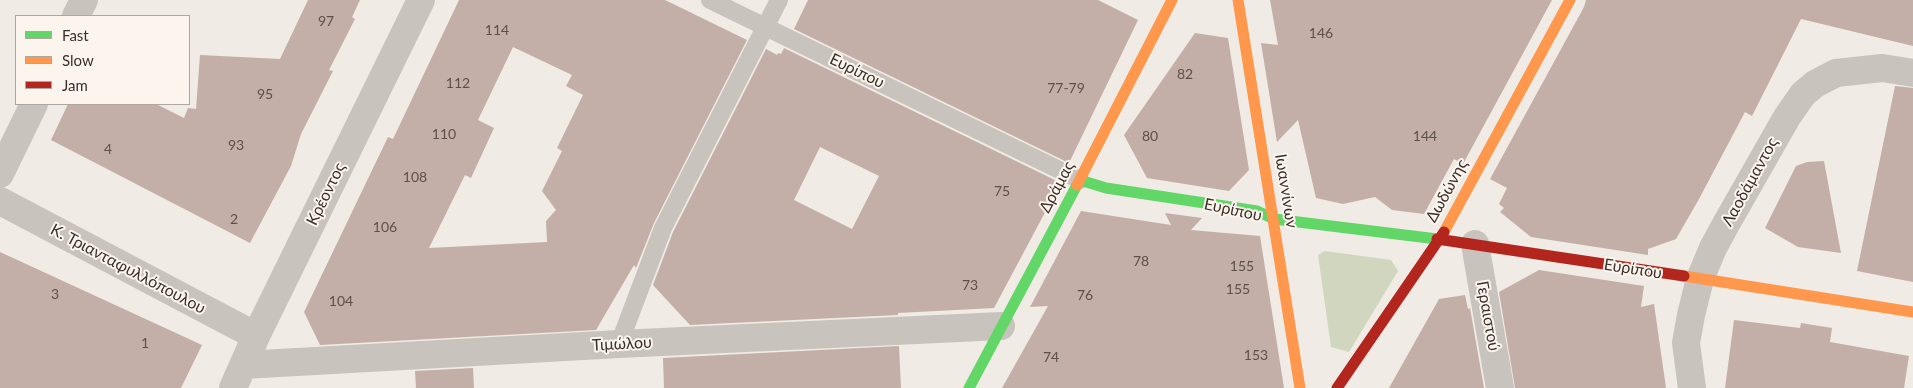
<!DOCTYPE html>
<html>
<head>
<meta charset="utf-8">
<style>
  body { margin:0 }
  #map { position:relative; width:1913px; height:388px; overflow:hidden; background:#f0ebe5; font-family:Lato,sans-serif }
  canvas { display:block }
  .legend { position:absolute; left:15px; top:15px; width:175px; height:90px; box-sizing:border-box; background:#fbf5ee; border:1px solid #aea6a0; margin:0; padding:6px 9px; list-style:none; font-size:15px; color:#3b302b }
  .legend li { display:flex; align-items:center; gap:10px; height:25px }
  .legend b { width:25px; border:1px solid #aea6a0 }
</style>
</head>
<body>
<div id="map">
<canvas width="1913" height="388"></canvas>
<ul class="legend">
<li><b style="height:6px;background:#63d668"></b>Fast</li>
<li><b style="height:6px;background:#ff974d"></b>Slow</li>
<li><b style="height:6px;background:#b3261e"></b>Jam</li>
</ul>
</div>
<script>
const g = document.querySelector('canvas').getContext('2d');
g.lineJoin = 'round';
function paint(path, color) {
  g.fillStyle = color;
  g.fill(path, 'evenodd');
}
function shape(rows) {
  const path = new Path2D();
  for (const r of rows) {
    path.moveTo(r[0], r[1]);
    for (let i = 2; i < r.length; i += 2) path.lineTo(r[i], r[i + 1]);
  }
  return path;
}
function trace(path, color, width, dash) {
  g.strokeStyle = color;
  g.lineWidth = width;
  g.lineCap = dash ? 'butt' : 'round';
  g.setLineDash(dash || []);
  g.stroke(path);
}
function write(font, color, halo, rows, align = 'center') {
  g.font = font + ' Lato,sans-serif';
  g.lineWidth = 4;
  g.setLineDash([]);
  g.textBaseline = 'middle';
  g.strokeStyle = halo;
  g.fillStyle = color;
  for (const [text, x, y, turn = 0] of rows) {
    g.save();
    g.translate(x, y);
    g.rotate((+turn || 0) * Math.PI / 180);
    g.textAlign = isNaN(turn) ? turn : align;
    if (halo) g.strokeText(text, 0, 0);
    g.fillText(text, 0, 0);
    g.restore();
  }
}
paint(shape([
  [1325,251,1391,260,1398,271,1349,352,1331,347,1318,255]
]), '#d1d6bf');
paint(shape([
  [308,0,360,0,352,17,355,19,329,70,333,71,301,134,291,166,250,243,51,140,68,104,156,104,184,118,188,108,196,109,200,55,280,59],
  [459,0,665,0,747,40,654,223,636,268,634,265,596,330,320,345,304,312,388,137,393,139],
  [513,47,572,75,566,86,583,95,557,148,562,151,542,191,556,210,546,221,547,242,429,248,465,175,471,178,494,128,478,120],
  [808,0,1098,0,1138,20,1069,163,794,29],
  [1270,0,1552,0,1463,164,1454,159,1424,214,1392,210,1375,197,1343,204,1316,198,1298,120,1277,142,1261,43,1278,45],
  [1586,0,1913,0,1913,46,1801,19,1752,116,1745,112,1699,199,1676,239,1648,249,1648,255,1531,237,1500,212,1504,208,1499,204,1507,188,1490,179,1584,7],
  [1195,33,1228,38,1249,170,1229,191,1147,178,1124,135],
  [784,48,1059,182,1049,205,994,308,898,313,898,315,690,325,653,285,673,232,766,49,777,55,778,53,781,54],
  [820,147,879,176,852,229,794,200],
  [1895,86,1913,88,1913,282,1857,271],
  [1824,161,1841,253,1798,247,1765,228,1796,166,1807,162],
  [1081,211,1171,225,1165,213,1202,218,1191,230,1260,236,1284,388,1002,388,1048,306,1030,307],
  [0,252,202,345,181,388,0,388],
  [1539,270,1644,286,1641,307,1654,304,1666,388,1515,388,1499,292],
  [1465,295,1468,309,1470,308,1484,388,1389,388,1439,299],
  [1734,320,1800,328,1801,323,1832,328,1830,342,1909,356,1904,388,1725,388],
  [899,346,901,388,664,388,663,358],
  [473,368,474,388,416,388,415,371]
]), '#c3afa7');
trace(shape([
  [710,0,1080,180],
  [619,344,663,228,779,0]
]), '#c9c3be', 18);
trace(shape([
  [76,16,84,0],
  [0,174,34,104],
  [0,201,256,336],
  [1475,244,1500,388],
  [243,365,619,344,1001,326],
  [233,388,256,336,421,0],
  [1692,388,1686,343,1691,315,1700,279,1713,248,1726,224,1787,117,1803,94,1815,84,1836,73,1882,68,1913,73]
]), '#c9c3be', 28);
trace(shape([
  [1080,180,1106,188,1257,211,1274,219,1437,239],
  [969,388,1077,185]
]), '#63d668', 11);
trace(shape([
  [1238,0,1300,388],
  [1077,185,1172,0],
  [1444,232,1570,0],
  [1684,276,1913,312]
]), '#ff974d', 11);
trace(shape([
  [1437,239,1684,276],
  [1337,388,1444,232]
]), '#b3261e', 11);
write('14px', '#5d504a', null, [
  ["97",326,21],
  ["114",497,30],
  ["146",1321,33],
  ["82",1185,74],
  ["112",458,83],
  ["77-79",1066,88],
  ["95",265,94],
  ["110",444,134],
  ["80",1150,136],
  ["144",1425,136],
  ["93",236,145],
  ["4",108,149],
  ["108",415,177],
  ["75",1002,191],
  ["2",234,219],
  ["106",385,227],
  ["78",1141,261],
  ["155",1242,266],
  ["73",970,285],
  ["155",1238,289],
  ["3",55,294],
  ["76",1085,295],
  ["104",341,301],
  ["1",145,343],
  ["153",1256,355],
  ["74",1051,357]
]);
write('16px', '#3b302b', '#fbf5ee', [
  ["Ευρίπου",857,71,26],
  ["Λαοδάμαντος",1750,182,-61],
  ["Δράμας",1057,187,-62],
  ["Ιωαννίνων",1286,191,81],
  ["Δωδώνης",1447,191,-61],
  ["Κρέοντος",326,194,-64],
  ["Ευρίπου",1233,210,12],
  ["Κ. Τριανταφυλλόπουλου",128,269,28],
  ["Ευρίπου",1633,269,9],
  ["Γεραιστού",1488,316,80],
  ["Τιμώλου",622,344,-3]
]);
</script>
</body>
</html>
